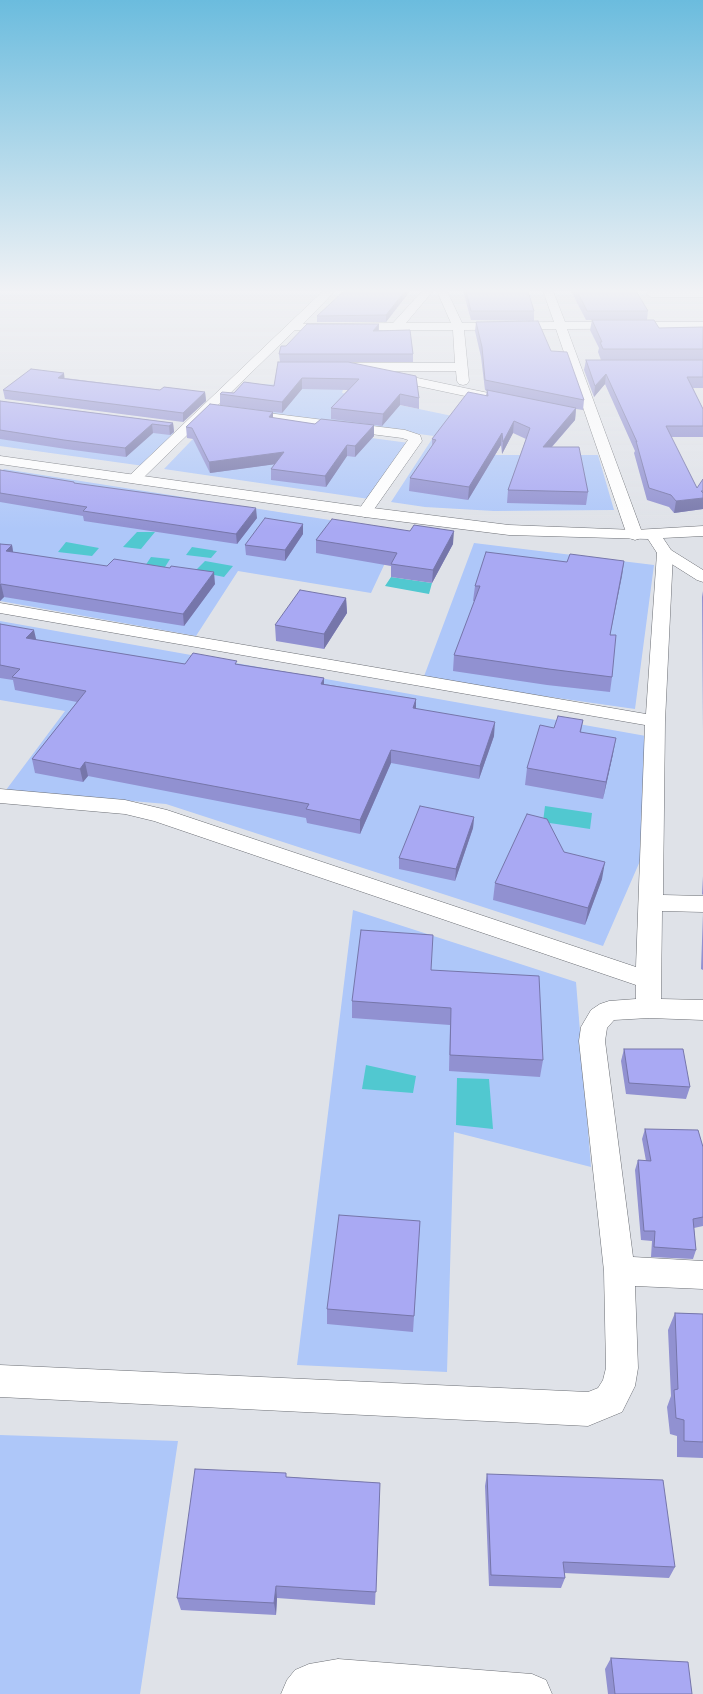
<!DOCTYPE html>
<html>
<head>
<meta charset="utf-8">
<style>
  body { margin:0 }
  canvas { display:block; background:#dfe2e8 }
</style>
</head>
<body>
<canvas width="703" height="1694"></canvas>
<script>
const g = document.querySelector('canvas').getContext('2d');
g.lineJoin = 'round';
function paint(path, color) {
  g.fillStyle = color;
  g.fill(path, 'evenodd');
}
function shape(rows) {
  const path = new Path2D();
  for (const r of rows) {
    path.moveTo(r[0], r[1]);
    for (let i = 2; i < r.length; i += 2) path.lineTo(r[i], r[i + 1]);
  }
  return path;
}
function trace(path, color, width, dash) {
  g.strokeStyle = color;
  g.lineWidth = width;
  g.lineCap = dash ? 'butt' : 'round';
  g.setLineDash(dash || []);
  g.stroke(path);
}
paint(shape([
  [246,384,344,386,342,393,486,423,492,455,598,455,614,510,494,511,425,507,391,502,434,436,222,408],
  [0,409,178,433,144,466,0,446],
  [214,417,409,443,369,499,164,469],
  [4,469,400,531,371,593,238,571,196,636,0,601,0,472],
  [474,543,654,565,635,709,423,679],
  [0,621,646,736,640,861,603,946,166,804,6,790,65,711,0,700],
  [353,910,576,982,591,1167,454,1132,447,1372,297,1365],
  [0,1435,178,1441,140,1694,0,1694]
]), '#aec7f9');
paint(shape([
  [137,532,155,532,141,549,123,547],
  [66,542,99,548,92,556,58,552],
  [192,547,217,551,211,558,186,555],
  [151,557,170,559,160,575,141,572],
  [205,561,233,566,224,577,195,571],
  [391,577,432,583,429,594,385,586],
  [545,806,592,813,590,829,543,822],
  [366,1065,416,1076,413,1093,362,1089],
  [457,1078,489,1079,493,1129,456,1125]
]), '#51c8d0');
const minor = shape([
  [323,291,335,291,303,324,393,323,422,291,433,291,406,323,451,323,437,291,447,291,462,323,554,322,543,291,553,291,565,322,703,322,703,328,567,329,643,535,641,538,635,540,629,538,627,535,556,329,464,330,469,381,467,384,463,385,459,384,457,381,456,371,344,371,340,370,338,367,340,364,344,363,455,363,453,330,295,330,139,482,134,483,129,482,127,479,129,476,323,291],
  [649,291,703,291,703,297,651,297,646,294,649,291],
  [389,372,498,395,503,396,504,399,503,402,498,403,385,379,383,376,385,373,389,372],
  [243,410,405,430,420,435,422,441,370,515,365,517,360,515,357,512,408,440,402,438,238,417,236,414,238,411,243,410],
  [665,548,671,550,673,553,665,721,663,895,703,896,703,912,662,911,661,999,703,1000,703,1020,649,1018,614,1020,607,1028,605,1041,633,1257,703,1261,703,1289,635,1286,638,1368,635,1386,622,1412,588,1426,0,1397,0,1365,588,1392,598,1388,603,1380,606,1368,604,1271,579,1041,581,1027,591,1010,600,1004,609,1001,636,999,636,985,154,821,125,814,0,803,0,789,125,800,167,810,636,967,645,725,0,613,0,603,646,714,657,553,659,550,665,548],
  [338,1659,532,1674,546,1680,552,1694,281,1694,287,1680,295,1670,309,1664,338,1659]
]);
const tertiary = shape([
  [0,456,365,507,509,525,635,530,703,526,703,536,663,538,671,550,703,570,703,582,697,580,659,556,648,539,509,535,365,517,0,464,0,456]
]);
trace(minor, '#6c6f75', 1);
trace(tertiary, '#6c6f75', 1);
paint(minor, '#fff');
paint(tertiary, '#fff');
paint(shape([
  [344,291,410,291,386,322,317,322,317,316],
  [463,291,528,291,534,311,534,321,471,320],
  [571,291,636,291,648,311,647,320,659,328,703,327,703,360,601,360,598,352,599,348,590,330,592,320,586,320],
  [476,322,551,351,584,400,583,410,576,409,575,420,552,447,588,492,586,505,507,503,508,490,526,439,513,433,502,454,501,445,468,500,409,491,410,478,432,446,432,439,486,395,487,391,485,390,481,357,475,331],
  [379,324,379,331,413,354,413,362,280,362,279,354,286,346],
  [586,360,703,360,703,388,693,388,703,409,703,437,671,437,697,488,703,479,703,509,674,513,669,507,647,500,634,453,635,451,605,384,594,397,584,370],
  [348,362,419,398,419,409,400,405,382,426,331,419,331,408,348,390,302,389,282,413,220,405,220,394,234,393,274,386],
  [65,378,160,390,205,392,206,401,183,422,5,399,3,390],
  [0,401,173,423,174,432,170,435,153,433,126,457,66,449,0,439],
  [273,412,273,418,315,424,374,425,374,436,355,457,347,456,326,487,271,480,271,469,275,464,210,473,193,439,187,438,186,427],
  [0,470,74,484,257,518,237,544,84,521,83,516,0,502],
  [303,524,303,534,285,561,246,555,245,545],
  [316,540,453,544,432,583,391,577,391,566,316,553],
  [0,544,12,545,13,552,215,584,184,626,4,597,0,601],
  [624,561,610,635,612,677,610,692,547,685,453,671,454,655,475,601,473,601,475,586,567,562],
  [703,591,703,733,702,597],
  [346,598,347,613,324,649,276,641,275,625],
  [0,624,36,640,185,664,237,664,324,678,324,684,416,699,416,709,494,736,479,779,391,763,360,834,307,823,306,818,88,776,83,782,35,773,32,759,77,702,15,690,13,680,0,678],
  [583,720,581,732,613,754,603,799,525,785,527,768,554,728],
  [474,817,473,828,455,881,399,869,399,858],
  [564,852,602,879,585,925,493,900,495,883],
  [703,876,703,895,702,894],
  [703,913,703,970,701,969],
  [431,970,543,1060,540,1077,449,1071,450,1025,352,1018,352,1001],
  [624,1049,690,1087,686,1099,626,1094,621,1061],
  [645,1129,703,1147,703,1226,694,1228,696,1250,693,1259,651,1257,652,1241,641,1240,635,1170,638,1160,646,1161,642,1139],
  [420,1221,413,1332,327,1324,327,1309],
  [675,1313,703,1314,703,1458,677,1457,677,1436,670,1434,667,1407,671,1396,668,1330],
  [286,1473,286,1477,380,1483,375,1605,277,1598,276,1615,181,1610,177,1598],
  [487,1474,675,1567,669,1578,564,1573,565,1578,561,1588,489,1586,485,1486],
  [611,1658,692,1694,608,1694,605,1669]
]), '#9191d1');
paint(shape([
  [405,291,410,291,386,322,386,315],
  [379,324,378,332,373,331],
  [64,373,65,382,58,378],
  [606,374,605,384,594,397,595,386],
  [302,378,302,389,282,413,282,402],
  [205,392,206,401,183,422,183,413],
  [400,394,400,405,382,426,383,414],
  [576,408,575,420,541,459,543,447],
  [273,412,273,423,269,417],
  [514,421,513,433,502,454,503,442],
  [173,423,174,432,170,435,169,426],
  [152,424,153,433,126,457,125,448],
  [374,425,374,436,355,457,355,446],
  [502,433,501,445,468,500,469,487],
  [347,445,347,456,326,487,325,476],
  [284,452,284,463,210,473,209,462],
  [703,498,703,509,674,513,676,501],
  [256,508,257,518,237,544,236,534],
  [303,524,303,534,285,561,285,550],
  [454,531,453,544,432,583,433,570],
  [12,545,14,558,6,551],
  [624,561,622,576,607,650,610,635],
  [214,572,215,584,184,626,183,614],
  [1,584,4,597,0,601,0,585],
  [346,598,347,613,324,649,324,634],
  [34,630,37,643,26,638],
  [324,678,324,692,321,684],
  [416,699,416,712,413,708],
  [495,722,494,736,479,779,480,766],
  [616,738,613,754,603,799,606,782],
  [391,750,391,763,360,834,360,820],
  [85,762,88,776,83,782,80,769],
  [474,817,473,828,455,881,456,869],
  [605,862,602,879,585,925,588,908],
  [276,1586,277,1598,276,1615,274,1603]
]), '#7676aa');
const building = shape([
  [344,291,405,291,386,315,317,316,344,291],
  [466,291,528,291,534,311,471,311,466,291],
  [577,291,636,291,648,311,587,311,577,291],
  [592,320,654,320,659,328,703,327,703,349,603,349,600,342,602,342,592,320],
  [538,321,551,351,567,352,584,400,485,380,482,347,476,322,538,321],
  [307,324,379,324,373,331,410,330,413,354,279,354,281,346,286,346,307,324],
  [586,360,703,360,703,377,687,377,703,409,703,426,666,426,697,488,703,479,703,491,701,491,703,493,703,498,676,501,671,495,649,488,636,441,637,442,606,374,595,386,586,360],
  [278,362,348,362,416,376,419,398,400,394,383,414,331,408,359,379,302,378,282,402,220,394,222,392,234,393,244,382,274,386,278,362],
  [31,369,64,373,58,378,160,390,164,387,205,392,183,413,3,390,31,369],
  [487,390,576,408,543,447,579,447,588,492,508,490,530,428,514,421,503,442,502,433,469,487,410,478,436,440,432,439,468,392,488,396,487,390],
  [0,401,173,423,169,426,152,424,125,448,64,440,0,430,0,401],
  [210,404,273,412,269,417,315,424,321,419,374,425,355,446,347,445,325,476,271,469,284,452,209,462,192,428,186,427,210,404],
  [0,470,74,482,74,483,256,508,236,534,83,511,87,507,0,493,0,470],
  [265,518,303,524,285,550,245,545,265,518],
  [332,519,410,531,414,525,454,531,433,570,391,564,397,553,316,540,332,519],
  [0,544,12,545,6,551,107,566,114,559,170,568,171,566,214,572,183,614,1,584,0,585,0,544],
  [486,552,567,562,570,554,624,561,610,635,616,635,612,677,549,669,454,655,480,586,475,586,486,552],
  [300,590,346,598,324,634,275,625,300,590],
  [0,624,34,630,26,638,185,664,193,653,237,661,235,664,324,678,321,684,416,699,413,708,495,722,480,766,391,750,360,820,306,809,309,804,85,762,80,769,32,759,86,691,12,677,20,669,0,665,0,624],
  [558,716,583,720,580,732,616,738,606,782,527,768,540,725,554,728,558,716],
  [420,806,474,817,456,869,399,858,420,806],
  [527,814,547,819,564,852,605,862,588,908,495,883,527,814],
  [361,930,433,935,431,970,539,976,543,1060,450,1055,451,1008,352,1001,361,930],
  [624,1049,683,1049,690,1087,629,1083,624,1049],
  [645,1129,698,1130,703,1147,703,1217,693,1219,696,1250,654,1247,655,1231,644,1231,638,1160,651,1161,645,1129],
  [339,1215,420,1221,414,1316,327,1309,339,1215],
  [675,1313,703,1314,703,1442,684,1441,684,1420,676,1418,674,1390,678,1389,675,1313],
  [195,1469,286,1473,286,1477,380,1483,376,1592,276,1586,274,1603,177,1598,195,1469],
  [487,1474,663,1480,675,1567,563,1562,565,1578,491,1575,487,1474],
  [611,1658,688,1662,692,1694,615,1694,611,1658]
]);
paint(building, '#a9a9f3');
trace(building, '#7676aa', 1);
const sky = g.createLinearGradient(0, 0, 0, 529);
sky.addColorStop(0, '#6bbcde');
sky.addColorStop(0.55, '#f1f2f5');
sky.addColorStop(1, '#f1f2f500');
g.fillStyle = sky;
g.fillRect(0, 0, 703, 529);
</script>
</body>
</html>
